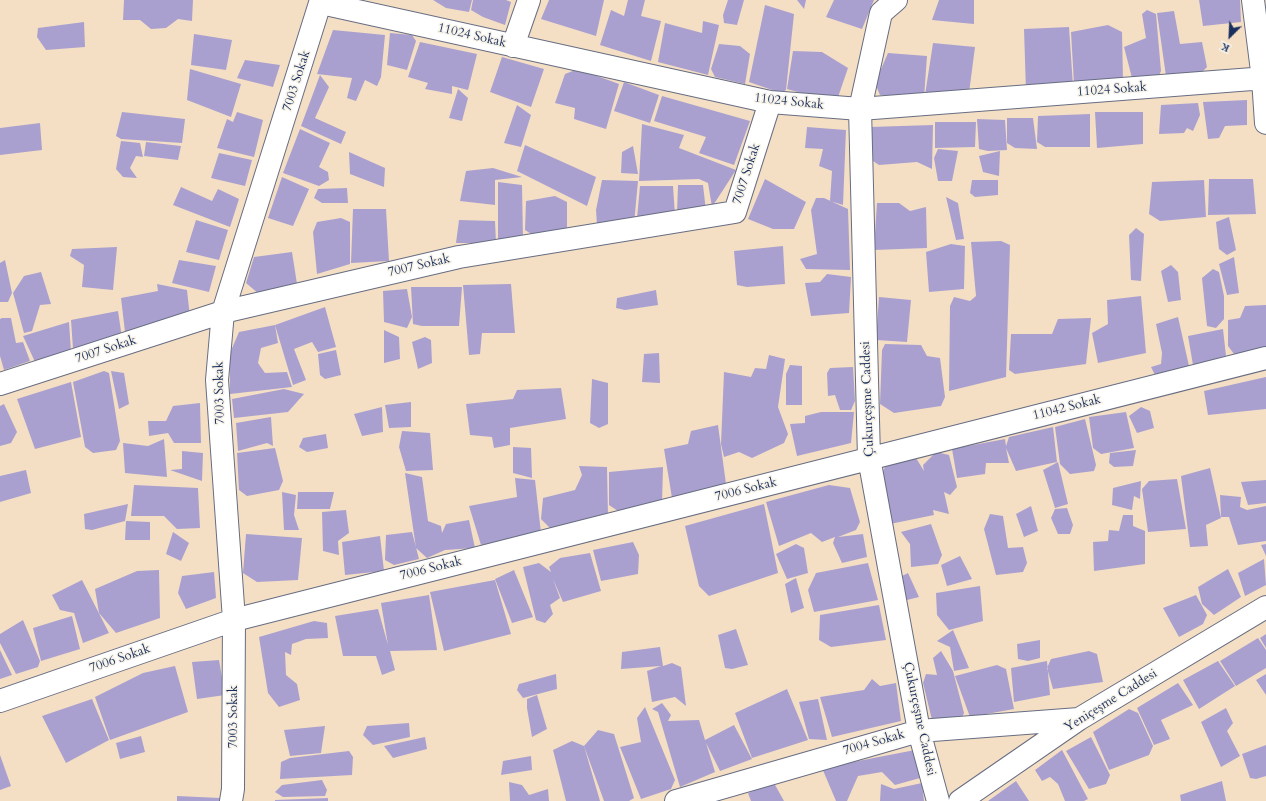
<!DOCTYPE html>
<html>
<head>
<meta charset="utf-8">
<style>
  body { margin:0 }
  #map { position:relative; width:1266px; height:801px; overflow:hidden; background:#f4dfc5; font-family:Cardo,serif }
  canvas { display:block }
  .north { position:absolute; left:1210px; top:16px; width:40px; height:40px; -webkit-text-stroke:3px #f7f3e8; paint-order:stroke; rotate:204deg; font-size:11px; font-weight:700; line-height:16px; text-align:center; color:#1b2f5e }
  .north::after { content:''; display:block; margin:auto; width:14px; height:18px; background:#1b2f5e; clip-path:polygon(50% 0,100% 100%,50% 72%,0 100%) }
</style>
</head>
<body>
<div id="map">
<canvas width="1266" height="801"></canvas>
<div class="north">K</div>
</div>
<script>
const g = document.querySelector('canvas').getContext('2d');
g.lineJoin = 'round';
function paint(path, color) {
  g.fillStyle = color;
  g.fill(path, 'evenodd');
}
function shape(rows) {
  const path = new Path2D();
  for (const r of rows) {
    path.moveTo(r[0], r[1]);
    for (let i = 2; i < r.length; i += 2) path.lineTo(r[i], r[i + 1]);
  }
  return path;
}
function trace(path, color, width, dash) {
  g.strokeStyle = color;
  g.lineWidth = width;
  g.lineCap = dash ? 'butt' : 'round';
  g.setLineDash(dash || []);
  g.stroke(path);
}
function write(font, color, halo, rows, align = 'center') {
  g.font = font + ' Cardo,serif';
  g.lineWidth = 3;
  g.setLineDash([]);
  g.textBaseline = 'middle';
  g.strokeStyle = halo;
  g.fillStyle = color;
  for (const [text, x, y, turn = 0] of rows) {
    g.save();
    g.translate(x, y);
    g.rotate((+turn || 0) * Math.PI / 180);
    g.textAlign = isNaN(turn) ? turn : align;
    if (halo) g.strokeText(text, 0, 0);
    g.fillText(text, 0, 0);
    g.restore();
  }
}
paint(shape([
  [124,0,193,0,192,21,178,19,166,28,151,29,140,20,123,20],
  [433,0,472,0,469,12,446,8],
  [473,0,506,0,511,2,505,25,483,17,471,10],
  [549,0,604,0,596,36,541,19],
  [628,0,645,0,641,16,661,21,651,61,600,45,611,10,624,16],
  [728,0,744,0,737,25,724,23,723,15],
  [797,0,806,0,804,9],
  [834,0,874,0,862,29,826,17],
  [939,0,974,0,974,24,932,20],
  [1199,0,1240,0,1241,22,1203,26],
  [765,5,794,14,786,90,781,93,749,82],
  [1147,10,1156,14,1161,71,1158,78,1132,78,1124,47,1146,38,1142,14],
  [1174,11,1180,44,1202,42,1207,67,1200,74,1166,76,1157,13],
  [703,21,719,25,708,75,658,62,665,23,702,33],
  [84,22,85,47,46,50,37,37,38,28],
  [1108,25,1122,32,1123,80,1074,84,1071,32],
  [1069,27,1073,86,1026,92,1024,29],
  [333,30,385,35,381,77,377,86,365,80,356,101,347,98,352,78,317,74],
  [390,33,412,35,416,41,407,70,387,65],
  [194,34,232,40,226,70,191,65],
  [420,42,477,54,468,90,452,86,452,94,425,89,428,83,408,77],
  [933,43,975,47,969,93,925,95],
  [719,44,740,46,750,54,745,84,715,77,711,69],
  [793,51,822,52,848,68,836,103,787,89],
  [888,53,927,56,924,98,880,95,875,83],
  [502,57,544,69,531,107,490,92],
  [245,60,280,65,273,87,237,78],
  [190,69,241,84,231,117,187,100],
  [578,69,619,84,606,129,574,119,575,108,555,103,565,74],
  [320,75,329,87,315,118,346,132,341,144,301,126],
  [624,82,659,95,650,123,614,111],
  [458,89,468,98,462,121,449,118],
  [662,96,750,121,734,165,699,153,706,137,654,121],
  [1247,100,1247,125,1225,126,1219,138,1208,139,1203,102],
  [1198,103,1200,115,1193,131,1187,128,1184,133,1159,134,1161,105],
  [517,105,531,115,521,147,504,143],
  [122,112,185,119,182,143,121,139,116,136],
  [237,112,263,120,254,157,217,148,227,119,233,122],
  [1095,112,1143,112,1143,144,1097,148],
  [1090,114,1090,147,1045,147,1037,142,1038,116],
  [1007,118,1033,118,1037,149,1015,148,1007,143],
  [977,119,1005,120,1007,150,988,151,979,149],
  [935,122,976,122,975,147,935,148],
  [40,123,42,150,0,155,0,128],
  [642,124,684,135,679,148,736,170,712,207,708,183,699,179,639,181],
  [933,125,932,169,917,162,879,165,870,159,870,127],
  [807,127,846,130,843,205,830,201,832,171,819,166,823,149,805,148],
  [300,129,330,143,319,167,328,172,329,180,319,186,283,173],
  [121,141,140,143,143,157,136,156,130,168,137,178,123,177,116,169],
  [146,142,181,146,178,160,144,156],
  [525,145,596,177,587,206,517,171],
  [633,146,638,174,621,173,622,152],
  [938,149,958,151,952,181,938,181,934,158],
  [1000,151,999,176,983,172,979,156],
  [349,152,385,168,384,187,350,174],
  [219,153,252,160,245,186,211,178],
  [493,168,522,177,495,180,495,205,460,201,466,171],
  [282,177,309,189,293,226,268,218],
  [765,179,806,202,794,229,773,229,748,219],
  [1209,179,1253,179,1256,214,1208,215],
  [602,180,638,181,634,224,597,225,596,210],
  [972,180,998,180,998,195,975,197,970,193],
  [1204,180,1206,217,1160,221,1149,214,1152,182],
  [498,182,522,185,523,240,498,240],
  [678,185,703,185,706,211,677,213],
  [640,186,673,186,675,215,637,218],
  [181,187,212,201,218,189,239,199,230,227,173,205],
  [347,188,348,203,322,203,314,198,318,189],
  [555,196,567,202,567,234,536,237,525,230,526,201],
  [946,197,958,203,964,239,956,240],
  [816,198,824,198,848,209,850,270,806,269,800,259,817,254,811,210],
  [877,203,899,203,910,211,926,207,927,248,874,250],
  [353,209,386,209,389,261,351,263],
  [1229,217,1236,250,1227,255,1219,249,1216,222],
  [341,218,350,222,350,264,317,274,313,232,317,222],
  [196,220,228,230,219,260,186,252],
  [459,220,495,221,496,243,456,243],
  [1136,228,1144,234,1141,281,1131,280,1129,235],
  [1001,241,1010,245,1006,377,949,391,950,306,954,297,970,301,976,296,971,242],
  [951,244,965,246,964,289,929,292,926,252],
  [783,246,785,284,747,287,737,285,734,251],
  [117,247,113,290,82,287,84,265,70,256,72,249],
  [292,252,297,284,259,294,246,283,254,257],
  [1234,257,1239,293,1227,295,1219,264],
  [5,260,12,293,8,302,0,302,0,263],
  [179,260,216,266,209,292,172,283],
  [1171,265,1178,272,1181,300,1168,302,1161,271],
  [1213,269,1219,272,1224,296,1224,319,1216,328,1207,326,1202,278],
  [41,272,51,304,40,305,32,331,24,333,13,293,24,276],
  [827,274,851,277,849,313,811,316,805,283,820,282],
  [157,284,187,290,190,317,125,332,121,298,158,291],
  [511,284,515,333,482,333,480,354,469,355,463,285],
  [411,287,462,287,459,326,422,326,413,324],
  [407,289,412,317,407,328,384,322,383,291],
  [656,290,658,305,625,310,616,308,617,298],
  [1141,296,1146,353,1098,363,1092,333,1108,324,1107,300],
  [879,297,911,300,907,342,876,340],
  [1266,305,1266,348,1234,354,1228,346,1228,320,1240,318,1245,306],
  [325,307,336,347,318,352,312,342,294,349,306,380,293,385,275,325],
  [118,311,122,338,73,349,71,320],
  [1178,317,1189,366,1185,375,1157,379,1151,367,1161,364,1162,353,1156,324],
  [2,318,11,318,16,343,23,342,30,361,4,370,0,356,0,319],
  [1091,318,1086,364,1015,374,1009,370,1011,334,1052,334,1058,319],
  [69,322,71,352,36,364,23,336],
  [275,325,278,343,261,348,258,363,265,373,287,372,292,387,230,394,230,353,239,332],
  [1223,329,1226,356,1193,365,1188,336],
  [384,330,399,337,400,359,384,363],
  [425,337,431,340,432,363,418,369,412,342],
  [885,344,921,345,927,356,940,358,945,397,941,406,894,413,880,404,882,350],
  [336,350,341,375,325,379,320,375,318,354],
  [659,353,660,383,642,382,644,354],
  [769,355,785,359,778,407,788,434,784,443,752,458,739,452,724,457,721,444,724,372,751,377,755,368,766,369],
  [790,365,802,366,802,405,786,405,786,374],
  [853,367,855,401,851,410,840,410,835,395,828,396,827,373,830,368],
  [104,371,109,373,120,441,116,450,93,453,85,447,73,382],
  [111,371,124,373,129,404,119,409],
  [1266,377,1266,409,1208,415,1204,391],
  [592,379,608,383,608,424,599,428,590,423],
  [71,382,81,437,35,449,17,399],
  [561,388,566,419,510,428,510,445,494,448,492,437,470,435,466,404,513,399,517,390],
  [284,389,304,394,288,412,234,418,232,399],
  [411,402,411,427,389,428,385,405],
  [200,403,201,443,174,443,168,433,149,436,148,421,166,421,173,406],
  [4,404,17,432,11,443,0,446,0,406],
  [382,407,383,432,362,436,354,414],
  [1141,407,1150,411,1154,428,1137,433,1129,416],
  [821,412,854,412,851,443,797,456,790,424,805,423,805,416],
  [1126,412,1134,448,1101,454,1093,448,1089,417],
  [271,417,273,446,267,443,238,451,236,423],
  [1085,419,1096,465,1094,471,1070,474,1060,464,1055,427],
  [718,425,726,484,672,498,664,449,688,444,691,431],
  [1053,427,1057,462,1016,471,1006,448,1009,463,986,463,985,474,957,478,952,449,1005,439,1006,446,1009,437],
  [402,431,430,433,433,470,406,471,399,447],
  [326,434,328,448,307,452,299,447,303,438],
  [164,439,167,477,125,473,123,443,148,446],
  [513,447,531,448,532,478,513,473],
  [275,448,283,481,279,490,247,496,239,490,237,453],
  [1136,450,1133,466,1114,467,1109,463,1110,453],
  [182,451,203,453,202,481,170,470,182,469],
  [936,452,949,455,957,487,950,495,944,492,949,514,933,510,934,515,890,524,881,475,885,467,916,458,924,471,923,465],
  [1058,462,1068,504,1055,508,1043,470],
  [579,466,607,467,608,515,551,529,541,519,543,498,575,490,582,475],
  [663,467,662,503,618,511,609,505,609,472],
  [1210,468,1221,518,1206,525,1208,546,1190,547,1181,476],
  [26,470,31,493,0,502,0,476],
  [405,473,422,477,428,521,441,526,442,533,446,524,469,520,475,548,445,550,427,558,416,548],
  [515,478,535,480,541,533,481,545,469,506,517,497],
  [1177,479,1186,529,1148,532,1142,489,1149,481],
  [1266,480,1266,503,1248,505,1241,482],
  [1141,481,1140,499,1134,496,1132,510,1112,505,1113,488],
  [134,485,198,488,200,528,177,529,164,516,131,516],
  [829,485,850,488,860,522,856,530,838,537,863,534,867,557,842,563,833,543,835,537,822,542,811,533,779,546,766,502],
  [282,492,296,495,294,515,299,530,284,530],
  [298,492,334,492,330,509,297,509],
  [1220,495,1241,497,1240,507,1247,510,1266,506,1266,541,1238,545,1229,517,1221,517],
  [128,504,125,521,92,530,85,529,84,514],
  [764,504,778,573,709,596,699,586,685,526],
  [1031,506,1038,531,1024,537,1016,514],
  [1067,508,1073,525,1070,534,1058,534,1051,518,1055,509],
  [346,510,349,533,338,541,339,555,323,551,322,512],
  [990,514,1003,516,1008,548,1023,547,1027,563,1023,572,996,575,984,529],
  [1123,515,1133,515,1133,526,1145,531,1145,564,1094,571,1093,542,1108,541,1109,530,1119,531],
  [126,521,150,522,150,540,125,540],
  [931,524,942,555,938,564,911,567,910,544,901,532],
  [173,532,189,543,181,561,166,554],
  [412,532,419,559,394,565,385,560,386,535],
  [246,534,302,538,298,580,257,582,243,573],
  [380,536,384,571,345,575,342,542],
  [633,542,639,555,638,574,601,581,593,550],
  [796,544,804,548,808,573,787,579,776,554],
  [1266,544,1266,556,1261,545],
  [590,553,601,591,563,602,553,579,560,598,550,605,553,614,545,623,536,620,523,567,539,563,551,572,549,567,560,558],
  [960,556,972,579,947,586,941,565],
  [1264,559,1266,585,1245,596,1238,573],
  [868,563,878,600,814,612,808,590,816,573],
  [1228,569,1241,597,1214,615,1202,604,1198,587],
  [159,570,160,618,116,633,99,613,95,589,137,571],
  [514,570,533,617,512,623,495,579],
  [214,572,216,598,186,609,178,593,182,576],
  [908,573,919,597,899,602,894,580],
  [796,578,804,608,791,613,785,584],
  [82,580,109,633,83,643,74,613,60,610,52,595],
  [495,580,511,634,444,651,430,592],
  [980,586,983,621,949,630,937,615,936,593],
  [429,595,437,650,390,651,395,670,382,675,376,656,343,656,335,616,378,609,388,645,381,603],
  [1196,595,1207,615,1203,624,1179,637,1163,608],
  [879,605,886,640,831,647,819,640,820,615],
  [72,616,80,649,41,661,33,628],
  [23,620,40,661,38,667,16,674,0,643,0,634],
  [314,621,327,623,328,638,306,639,292,644,291,655,285,652,286,675,297,684,300,700,279,707,268,693,259,637],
  [736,629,748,665,732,669,725,668,718,635],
  [953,630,969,668,954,671,950,647,937,641],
  [1266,634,1266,648,1260,638],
  [1258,638,1266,650,1266,668,1236,686,1220,661],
  [1040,640,1040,658,1028,661,1018,659,1017,644],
  [660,647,663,666,672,663,681,667,686,706,675,697,652,702,647,671,661,666,621,669,622,652],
  [0,650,12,675,0,679],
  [941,651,953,671,964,713,960,722,933,724,923,683,926,674,937,675,933,658],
  [1089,651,1097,654,1103,682,1053,689,1047,668,1051,659],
  [219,660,225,695,197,699,192,662],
  [1047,661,1050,695,1014,702,1011,668],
  [1218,661,1235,686,1199,709,1183,680],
  [997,665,1006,669,1014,709,970,717,955,676],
  [175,666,188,712,110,740,95,697,143,673],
  [556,674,557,689,523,698,517,690,519,684],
  [1266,674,1266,695,1256,680],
  [872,679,880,686,896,683,901,721,832,737,820,697,864,690],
  [1178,683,1193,705,1161,720,1170,739,1154,745,1137,708],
  [787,689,808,740,752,758,735,713],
  [537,695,547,729,532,737,527,708,527,699],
  [92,699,109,740,66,763,42,716],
  [818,699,827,740,809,739,799,702],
  [662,703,671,715,668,721,699,720,705,740,734,725,752,759,720,771,706,743,715,772,680,787,658,712,652,709],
  [645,707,675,780,671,789,641,799,620,747,641,742,637,718],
  [1226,708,1233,723,1227,731,1240,756,1221,767,1201,722],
  [1129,709,1138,713,1153,746,1149,755,1109,770,1093,732],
  [409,723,410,737,373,745,363,735,367,726],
  [325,726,321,753,290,756,284,730],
  [598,730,614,734,634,798,629,801,604,801,584,746],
  [141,736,145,752,120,759,116,743],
  [425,737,427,749,393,758,384,746],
  [1091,737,1110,775,1106,784,1089,789,1066,751],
  [572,741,584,746,600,801,566,801,553,750],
  [1266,745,1266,776,1256,779,1250,778,1242,754],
  [915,750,920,778,895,785,882,772,858,776,847,801,836,801,822,768],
  [1062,750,1088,799,1084,801,1065,801,1058,784,1050,777,1042,781,1035,770],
  [349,751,353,757,352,775,280,779,281,762,290,758],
  [0,755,11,786,0,790],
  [531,756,532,770,501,775,503,761],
  [322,780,327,790,325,796,283,797,275,792,282,785],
  [1016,781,1029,801,988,801],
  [1222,781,1226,801,1181,801,1180,795],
  [509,782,522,785,529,795,548,789,549,801,510,801],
  [774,783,784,801,751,801,748,793],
  [922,783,924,801,880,801,881,784,894,789],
  [177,796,220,798,220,801,177,801],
  [328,798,328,801,275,801,275,800]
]), '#aaa0cf');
const minor = shape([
  [896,0,881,13,860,109,869,458,919,731,938,801],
  [1253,0,1263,79,1266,123],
  [321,3,770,102,860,109,1266,78],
  [513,46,529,0],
  [0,384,223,312,459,257,735,212,770,102],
  [0,701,234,620,1266,358],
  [231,801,233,789,234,620,217,380,223,312,321,0],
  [676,801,919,731,1079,719],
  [960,801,1079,719,1266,607]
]);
trace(minor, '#676d82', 24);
trace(minor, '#fff', 22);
write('13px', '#1b2f5e', '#f7f3e8', [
  ["11024 Sokak",472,36,13],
  ["7003 Sokak",297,81,-72],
  ["11024 Sokak",1112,90,-4],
  ["11024 Sokak",789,102,6],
  ["7007 Sokak",747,174,-72],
  ["7007 Sokak",419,266,-13],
  ["7007 Sokak",106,350,-18],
  ["7003 Sokak",220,393,-91],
  ["Çukurçeşme Caddesi",868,399,-92],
  ["11042 Sokak",1067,408,-14],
  ["7006 Sokak",746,490,-14],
  ["7006 Sokak",431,569,-14],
  ["7006 Sokak",120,659,-19],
  ["Yeniçeşme Caddesi",1111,701,-32],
  ["7003 Sokak",234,717,-90],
  ["Çukurçeşme Caddesi",919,719,78],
  ["7004 Sokak",874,743,-16]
]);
</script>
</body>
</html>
